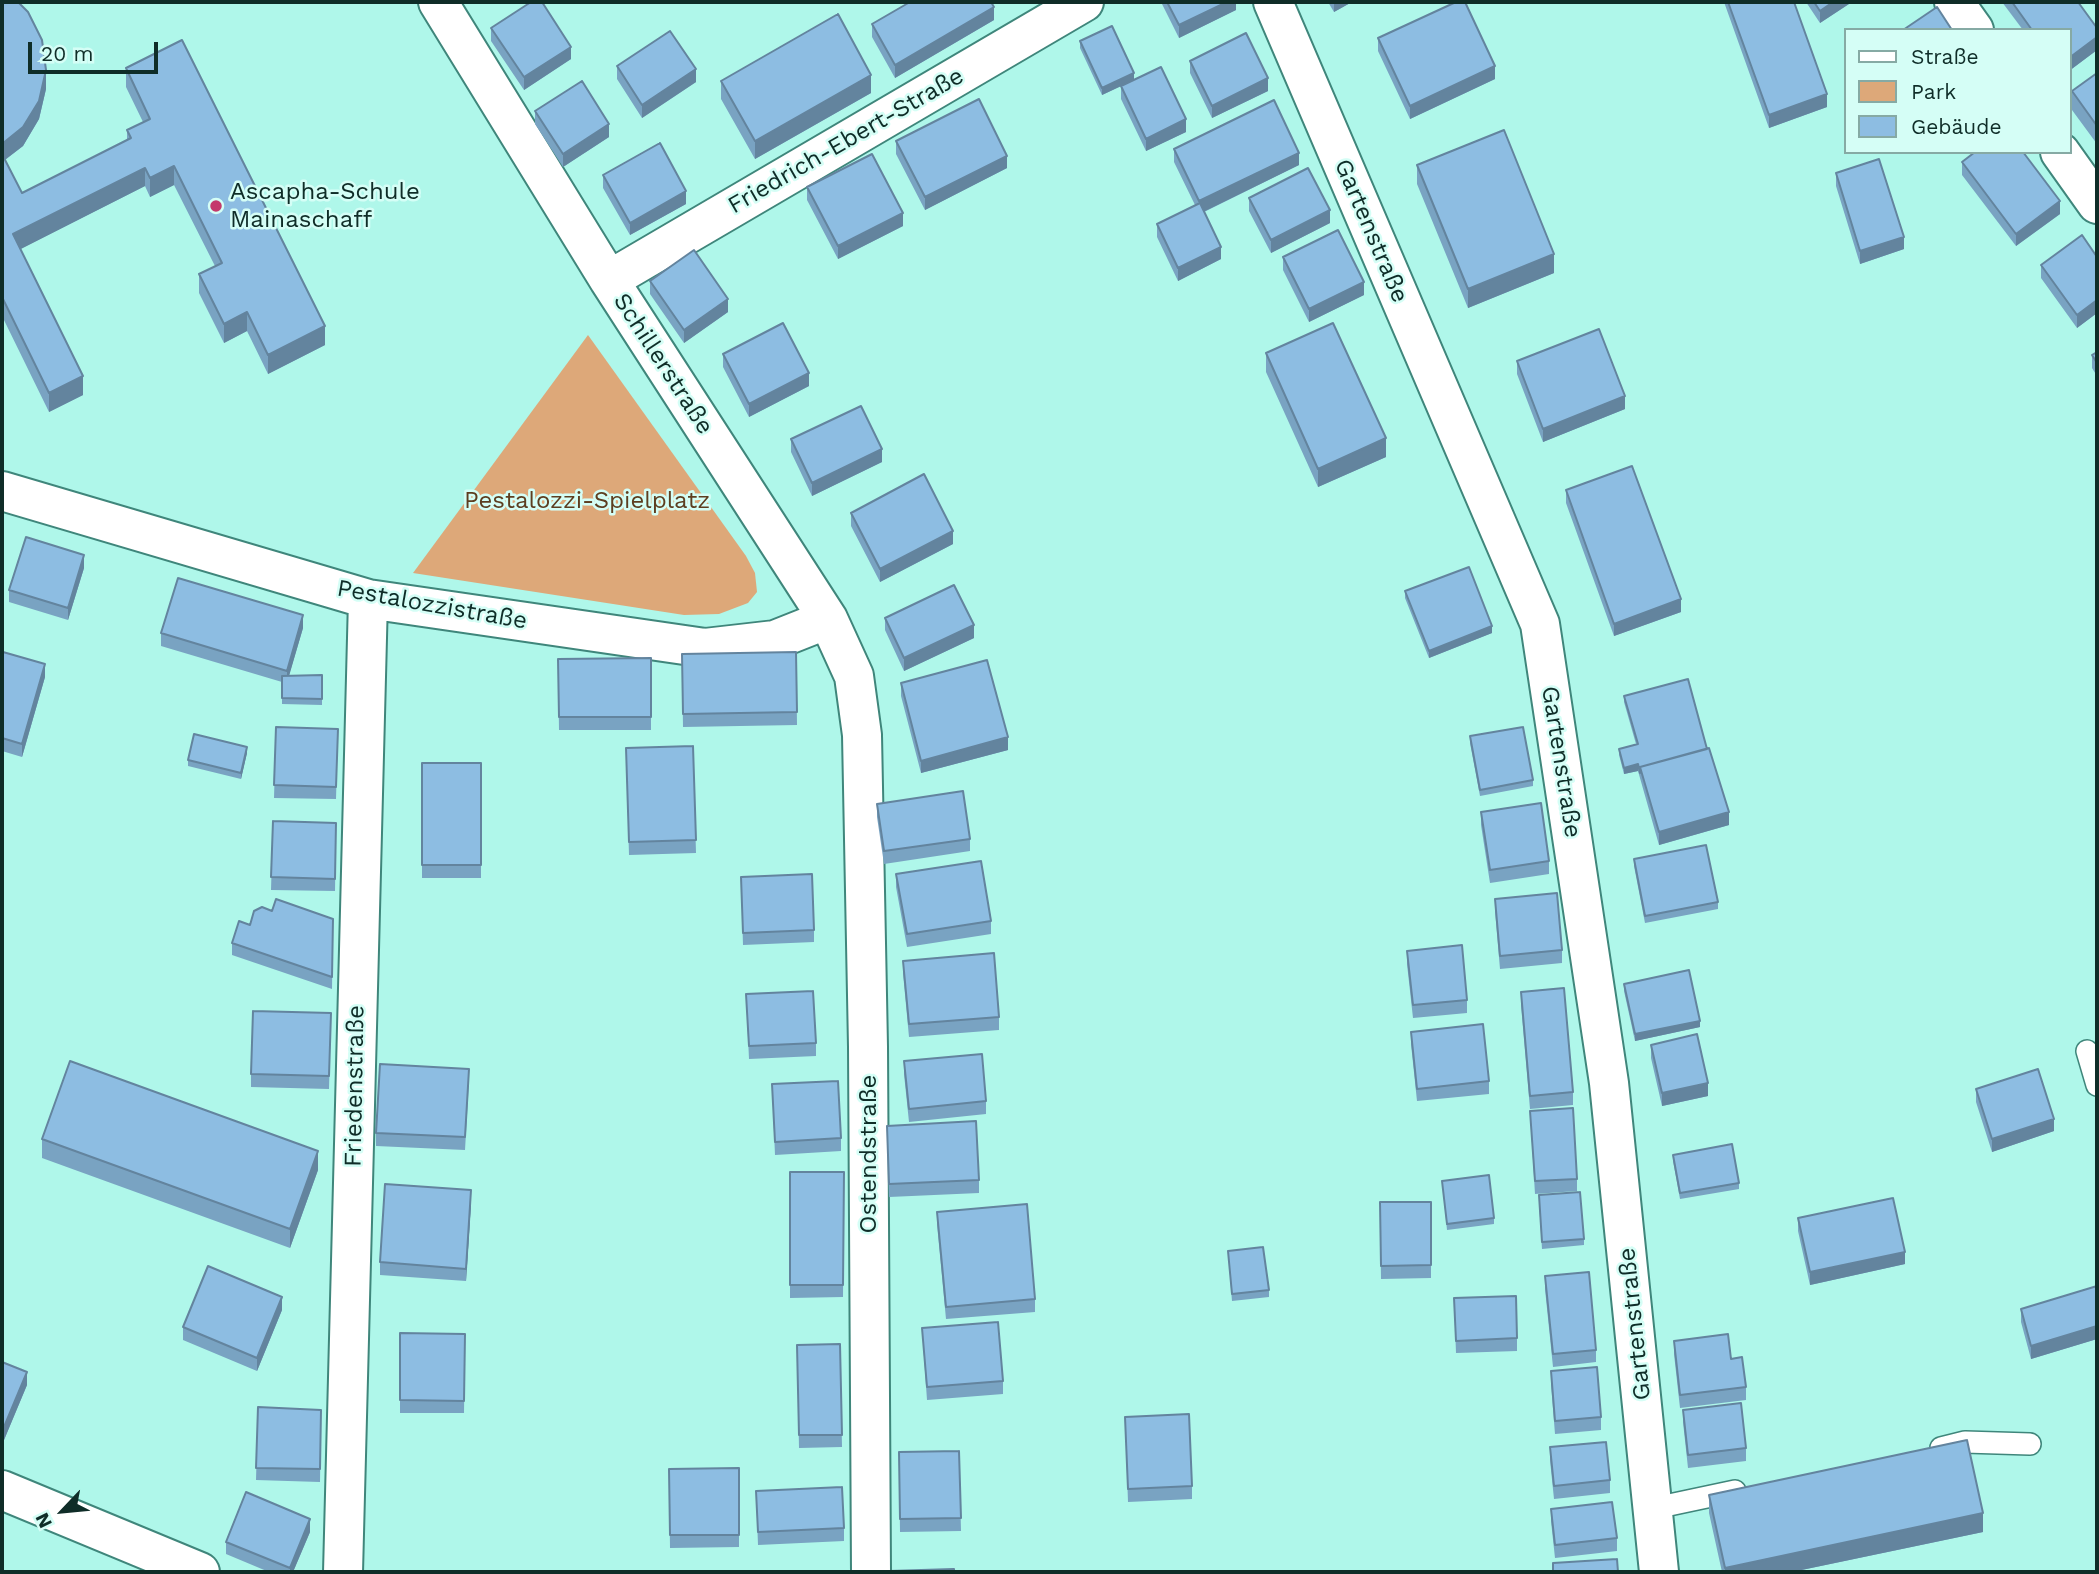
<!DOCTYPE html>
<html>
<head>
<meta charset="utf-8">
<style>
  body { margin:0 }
  #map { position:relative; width:2099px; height:1574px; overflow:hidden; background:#aff7ea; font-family:"Work Sans",sans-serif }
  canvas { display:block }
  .frame { position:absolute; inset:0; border:4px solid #0f2d28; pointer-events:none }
  .legend { position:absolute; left:1844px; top:28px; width:228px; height:126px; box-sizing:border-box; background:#d5fef6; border:2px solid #86aaa4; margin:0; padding:9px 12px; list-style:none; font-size:21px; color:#0f2d28 }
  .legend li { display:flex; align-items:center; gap:14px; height:35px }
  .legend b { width:35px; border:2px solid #86aaa4 }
  .north { position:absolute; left:28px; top:1476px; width:70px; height:70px; -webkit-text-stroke:5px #d5fef6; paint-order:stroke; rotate:244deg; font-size:19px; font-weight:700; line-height:28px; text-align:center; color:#0f2d28 }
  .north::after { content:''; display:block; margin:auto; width:24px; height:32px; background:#0f2d28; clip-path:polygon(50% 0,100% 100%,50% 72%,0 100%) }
  .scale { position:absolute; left:28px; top:42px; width:130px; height:32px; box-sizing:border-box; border:4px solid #0f2d28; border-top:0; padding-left:9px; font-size:21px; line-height:24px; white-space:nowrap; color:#0f2d28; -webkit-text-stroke:5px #d5fef6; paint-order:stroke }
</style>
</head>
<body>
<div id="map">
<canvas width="2099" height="1574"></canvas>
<div class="frame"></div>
<ul class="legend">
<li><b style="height:9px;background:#fff"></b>Straße</li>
<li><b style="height:19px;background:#dda879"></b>Park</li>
<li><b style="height:19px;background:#8dbde2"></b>Gebäude</li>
</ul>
<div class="north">N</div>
<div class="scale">20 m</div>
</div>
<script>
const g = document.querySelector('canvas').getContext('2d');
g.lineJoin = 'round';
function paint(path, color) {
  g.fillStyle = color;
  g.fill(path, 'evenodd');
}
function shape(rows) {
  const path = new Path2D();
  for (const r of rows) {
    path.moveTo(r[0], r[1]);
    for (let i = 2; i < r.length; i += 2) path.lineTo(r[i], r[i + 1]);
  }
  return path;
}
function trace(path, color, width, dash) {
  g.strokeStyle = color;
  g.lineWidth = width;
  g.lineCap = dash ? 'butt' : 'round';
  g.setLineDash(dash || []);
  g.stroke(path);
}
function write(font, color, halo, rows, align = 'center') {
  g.font = font + ' "Work Sans",sans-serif';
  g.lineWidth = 5;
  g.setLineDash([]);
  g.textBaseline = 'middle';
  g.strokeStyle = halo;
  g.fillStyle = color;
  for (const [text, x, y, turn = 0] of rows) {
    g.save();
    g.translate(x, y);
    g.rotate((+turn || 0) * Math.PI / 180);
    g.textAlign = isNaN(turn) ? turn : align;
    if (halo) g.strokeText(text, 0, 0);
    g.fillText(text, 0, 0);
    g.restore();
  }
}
paint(shape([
  [588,335,746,556,755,573,757,592,748,603,719,614,684,615,413,573]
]), '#dda879');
const lane = shape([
  [2087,1051,2097,1085],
  [1941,1448,1965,1442,2030,1444],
  [1655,1508,1735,1491]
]);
const street = shape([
  [438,2,609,280,828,619,854,676,862,735,868,1047,871,1572],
  [1273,2,1540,624,1609,1083,1659,1572],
  [609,280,1084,2],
  [2,491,368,599,705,648,775,640,828,619],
  [2,1490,200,1572],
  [343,1572,368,599]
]);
const secondary = shape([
  [1954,2,1974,30],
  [2060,152,2097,204]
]);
trace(lane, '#3f867b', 24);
trace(street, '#3f867b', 42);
trace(secondary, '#3f867b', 42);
trace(lane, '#fff', 21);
trace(street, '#fff', 38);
trace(secondary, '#fff', 38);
paint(shape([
  [2,2,46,89,39,119,23,146,5,160,22,193,127,140,127,130,143,122,126,87,126,68,325,345,268,374,247,331,224,343,199,293,199,274,215,266,174,185,150,197,145,186,20,249,83,395,49,412,2,316],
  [1161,2,1236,2,1236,10,1179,38],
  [1328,2,1352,2,1334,12],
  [1724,2,1794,2,1827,107,1769,128],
  [1806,2,1852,2,1820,23],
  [2002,2,2078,2,2097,28,2097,50,2069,71,2069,30,2023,30],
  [994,20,895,78,872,37,872,24],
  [491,28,571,59,524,90,491,41],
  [1378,38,1495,79,1410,119,1378,51],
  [1080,41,1134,80,1102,95,1080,48],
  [1190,61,1268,91,1212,118,1190,73],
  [617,66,696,82,642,118,617,79],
  [2097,73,2097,144,2072,110,2072,91],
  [721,81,871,93,755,159,721,99],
  [1121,86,1186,132,1146,151,1121,99],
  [535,111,609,137,563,167,535,124],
  [896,141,1007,168,925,210,896,154],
  [1174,149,1299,165,1204,212,1221,259,1178,281,1157,237,1157,224,1195,205,1174,162],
  [1962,162,2060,214,2016,246,1962,175],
  [1417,165,1554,273,1468,308,1417,184],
  [1836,173,1904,249,1860,264,1836,186],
  [603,175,686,204,630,235,603,188],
  [807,187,903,226,838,259,807,200],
  [1249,198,1330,223,1271,253,1249,211],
  [1283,257,1364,295,1309,322,1283,270],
  [2097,257,2097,313,2077,328,2041,278,2041,265],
  [650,281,728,312,684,343,650,294],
  [2097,352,2097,376,2092,368,2092,355],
  [1266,353,1386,457,1318,487,1266,372],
  [723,354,809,386,749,417,723,367],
  [1517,361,1625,409,1543,442,1517,374],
  [791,439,882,462,812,496,791,452],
  [1566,490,1681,612,1614,636,1566,503],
  [851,513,953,544,880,582,851,526],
  [84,568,68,620,9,602,9,590],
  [1405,591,1492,633,1429,658,1405,598],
  [885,618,974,638,904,671,885,630],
  [303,628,289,675,322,675,322,705,282,704,282,682,161,646,161,633],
  [796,652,797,725,683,727,682,654],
  [2,657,45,677,22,757,2,751],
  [651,658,651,730,559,730,558,659],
  [901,683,1008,750,921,773,901,696],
  [1624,696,1729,825,1659,845,1638,771,1624,774,1619,755,1619,749,1636,744,1624,702],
  [276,727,338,729,336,799,274,798],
  [1470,736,1533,780,1533,786,1480,796,1470,743],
  [693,746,696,853,629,855,626,748],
  [247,753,241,779,188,766,188,760],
  [422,763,481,763,481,878,422,878],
  [877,804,970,839,970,851,884,864,877,817],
  [1481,812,1549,861,1549,874,1490,883,1481,825],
  [273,821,336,823,335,891,271,890],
  [1634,859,1718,902,1718,909,1645,923,1634,866],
  [896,874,991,921,991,934,907,947,896,887],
  [741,877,814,930,814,942,743,945],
  [1495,899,1562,950,1562,963,1500,969,1495,911],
  [272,911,333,919,332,989,232,955,232,943],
  [1407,951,1467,1000,1467,1013,1413,1018,1407,964],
  [903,961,999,1017,999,1030,909,1037,903,973],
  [1624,984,1700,1027,1635,1041,1624,991],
  [1521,992,1573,1092,1573,1105,1530,1109,1521,1005],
  [746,994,816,1043,816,1056,749,1059],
  [331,1013,329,1089,251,1087,251,1074],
  [1411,1032,1489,1081,1489,1094,1417,1101,1411,1044],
  [1651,1045,1708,1096,1662,1106,1651,1058],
  [904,1061,986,1101,986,1114,909,1122,904,1074],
  [469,1081,465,1150,376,1146,376,1133],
  [772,1084,841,1138,841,1151,775,1155],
  [1976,1089,2054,1131,1992,1152,1976,1102],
  [1530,1111,1577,1179,1577,1191,1535,1194],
  [887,1126,979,1180,979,1193,889,1197],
  [42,1139,318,1170,290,1248,42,1158],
  [1673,1155,1739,1183,1739,1189,1680,1199,1673,1161],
  [790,1172,844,1172,843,1297,790,1298],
  [1442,1181,1494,1218,1494,1224,1447,1230],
  [1380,1202,1431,1202,1431,1278,1381,1279],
  [1539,1202,1584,1239,1584,1245,1542,1249],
  [471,1203,466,1281,380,1275,380,1262],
  [937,1212,1035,1299,1035,1312,946,1319,937,1224],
  [1798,1218,1905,1264,1810,1285,1798,1231],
  [1228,1251,1269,1290,1269,1297,1232,1301],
  [1545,1276,1596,1350,1596,1362,1553,1367,1545,1289],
  [2097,1286,2097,1339,2031,1359,2021,1322,2021,1309],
  [1454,1298,1517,1338,1517,1351,1456,1353],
  [282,1310,257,1371,183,1340,183,1327],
  [922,1328,1003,1381,1003,1394,927,1400],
  [400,1333,465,1334,464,1413,400,1413],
  [1674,1341,1731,1359,1746,1387,1746,1400,1680,1408,1674,1354],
  [840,1344,842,1447,799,1448,797,1345],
  [2,1362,27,1385,4,1440,2,1439],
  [1551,1371,1601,1417,1601,1430,1555,1434,1551,1384],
  [258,1407,321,1410,320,1482,256,1480],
  [1683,1410,1746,1448,1746,1461,1688,1468,1683,1422],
  [1125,1417,1192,1486,1192,1499,1128,1502],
  [1550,1447,1610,1480,1610,1493,1554,1499,1550,1460],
  [959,1451,961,1531,900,1532,899,1452],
  [739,1468,739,1547,670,1548,669,1469],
  [756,1491,844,1528,844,1541,758,1545],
  [1709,1495,1983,1532,1792,1572,1722,1572,1709,1513],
  [1551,1509,1617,1538,1617,1551,1555,1558,1551,1521],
  [310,1532,293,1572,269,1572,226,1554,226,1542]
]), '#79a3c2');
paint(shape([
  [1227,2,1236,2,1236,10,1179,38,1179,25],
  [1334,2,1352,2,1334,12],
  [1833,2,1852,2,1820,23,1820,11],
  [994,7,994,20,895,78,895,65],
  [2097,37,2097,50,2069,71,2069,58],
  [571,47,571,59,524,90,524,77],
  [1495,66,1495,79,1410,119,1410,106],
  [696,69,696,82,642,118,642,105],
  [46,70,46,89,39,119,23,146,2,162,2,144],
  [1134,73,1134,80,1102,95,1102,88],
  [871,75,871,93,755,159,755,141],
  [1268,78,1268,91,1212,118,1212,106],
  [1827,94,1827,107,1769,128,1769,115],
  [1186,119,1186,132,1146,151,1146,139],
  [609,124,609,137,563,167,563,154],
  [1299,153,1299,165,1199,214,1199,201],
  [1007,156,1007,168,925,210,925,197],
  [174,166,174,185,150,197,150,178],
  [145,168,145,186,13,253,13,234],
  [686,191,686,204,630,235,630,223],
  [2060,201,2060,214,2016,246,2016,234],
  [1330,210,1330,223,1271,253,1271,240],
  [903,213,903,226,838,259,838,246],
  [1904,237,1904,249,1860,264,1860,251],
  [1221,247,1221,259,1178,281,1178,268],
  [1554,254,1554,273,1468,308,1468,289],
  [1364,282,1364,295,1309,322,1309,309],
  [728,299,728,312,684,343,684,330],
  [2097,300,2097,313,2077,328,2077,315],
  [247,312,247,331,224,343,224,324],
  [325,326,325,345,268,374,268,355],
  [809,373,809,386,749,417,749,404],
  [83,376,83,395,49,412,49,393],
  [1625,396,1625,409,1543,442,1543,429],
  [1386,438,1386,457,1318,487,1318,469],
  [882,449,882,462,812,496,812,483],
  [953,531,953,544,880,582,880,569],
  [84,555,84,568,68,620,68,608],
  [1681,599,1681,612,1614,636,1614,624],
  [303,615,303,628,287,683,287,671],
  [974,625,974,638,904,671,904,658],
  [1492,626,1492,633,1429,658,1429,651],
  [45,664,45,677,22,757,22,744],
  [1008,737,1008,750,921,773,921,761],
  [247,747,247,753,241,779,241,773],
  [1638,764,1638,771,1624,774,1624,768],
  [1729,812,1729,825,1659,845,1659,832],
  [1700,1021,1700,1027,1635,1041,1635,1034],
  [1708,1083,1708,1096,1662,1106,1662,1093],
  [2054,1119,2054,1131,1992,1152,1992,1139],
  [318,1151,318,1170,290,1248,290,1229],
  [471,1190,471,1203,466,1281,466,1269],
  [1905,1252,1905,1264,1810,1285,1810,1272],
  [282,1297,282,1310,257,1371,257,1358],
  [2097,1326,2097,1339,2031,1359,2031,1346],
  [27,1372,27,1385,4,1440,4,1427],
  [1983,1513,1983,1532,1792,1572,1725,1572,1725,1568],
  [310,1519,310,1532,293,1572,290,1572,290,1568]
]), '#63849e');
const building = shape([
  [2,2,18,2,28,12,42,40,46,70,39,101,23,127,2,144,2,2],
  [531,2,542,2,571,47,524,77,491,28,531,2],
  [910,2,991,2,994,7,895,65,872,24,910,2],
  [1167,2,1227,2,1179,25,1167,2],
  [1456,2,1465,2,1495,66,1410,106,1378,38,1456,2],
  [1728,2,1794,2,1827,94,1769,115,1728,2],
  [1814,2,1833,2,1820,11,1814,2],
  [2012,2,2078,2,2097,28,2097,37,2069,58,2069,30,2032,30,2012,2],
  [1937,7,1952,30,1903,30,1937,7],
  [838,14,871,75,755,141,721,81,838,14],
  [1112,26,1134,73,1102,88,1080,41,1112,26],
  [670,31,696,69,642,105,617,66,670,31],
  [1246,33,1268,78,1212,106,1190,61,1246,33],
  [182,40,325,326,268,355,247,312,224,324,199,274,222,263,174,166,150,178,145,168,13,234,83,376,49,393,2,297,2,154,22,193,131,138,127,130,150,119,126,68,182,40],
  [1161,67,1186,119,1146,139,1121,86,1161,67],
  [2097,73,2097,126,2072,91,2097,73],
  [582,81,609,124,563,154,535,111,582,81],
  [979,99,1007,156,925,197,896,141,979,99],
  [1274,100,1299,153,1199,201,1174,149,1274,100],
  [1504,130,1554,254,1468,289,1417,165,1504,130],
  [660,143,686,191,630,223,603,175,660,143],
  [1975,152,2023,152,2060,201,2016,234,1962,162,1975,152],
  [872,154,903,213,838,246,807,187,872,154],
  [1879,159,1904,237,1860,251,1836,173,1879,159],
  [1308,168,1330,210,1271,240,1249,198,1308,168],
  [1200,203,1221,247,1178,268,1157,224,1200,203],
  [1338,230,1364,282,1309,309,1283,257,1338,230],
  [2082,235,2097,257,2097,300,2077,315,2041,265,2082,235],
  [694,250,728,299,684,330,650,281,694,250],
  [783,323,809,373,749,404,723,354,783,323],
  [1333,323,1386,438,1318,469,1266,353,1333,323],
  [1599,329,1625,396,1543,429,1517,361,1599,329],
  [2097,352,2097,363,2092,355,2097,352],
  [861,406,882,449,812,483,791,439,861,406],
  [1632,466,1681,599,1614,624,1566,490,1632,466],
  [924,474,953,531,880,569,851,513,924,474],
  [26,537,84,555,68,608,9,590,26,537],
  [1469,567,1492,626,1429,651,1405,591,1469,567],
  [178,578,303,615,287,671,161,633,178,578],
  [954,585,974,625,904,658,885,618,954,585],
  [3,652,45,664,22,744,2,738,2,657,3,652],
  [796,652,797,712,683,714,682,654,796,652],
  [651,658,651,717,559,717,558,659,651,658],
  [987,660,1008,737,921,761,901,683,987,660],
  [322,675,322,699,282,698,282,676,322,675],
  [1688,679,1707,749,1640,767,1640,773,1638,764,1624,768,1619,749,1638,744,1624,696,1688,679],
  [276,727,338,729,336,787,274,785,276,727],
  [1523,727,1533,780,1480,790,1470,736,1523,727],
  [194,734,247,747,241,773,188,760,194,734],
  [693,746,696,840,629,842,626,748,693,746],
  [1709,748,1729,812,1659,832,1640,767,1709,748],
  [422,763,481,763,481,865,422,865,422,763],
  [963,791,970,839,884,851,877,804,963,791],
  [1541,803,1549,861,1490,870,1481,812,1541,803],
  [273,821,336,823,335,879,271,877,273,821],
  [1706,845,1718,902,1645,916,1634,859,1706,845],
  [981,861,991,921,907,934,896,874,981,861],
  [812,874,814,930,743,933,741,877,812,874],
  [1557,893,1562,950,1500,956,1495,899,1557,893],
  [276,899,333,919,332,977,232,943,239,921,250,925,254,911,262,907,272,911,276,899],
  [1462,945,1467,1000,1413,1005,1407,951,1462,945],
  [994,953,999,1017,909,1024,903,961,994,953],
  [1689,970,1700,1021,1635,1034,1624,984,1689,970],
  [1564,988,1573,1092,1530,1096,1521,992,1564,988],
  [813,991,816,1043,749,1046,746,994,813,991],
  [253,1011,331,1013,329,1076,251,1074,253,1011],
  [1483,1024,1489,1081,1417,1089,1411,1032,1483,1024],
  [1697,1034,1708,1083,1662,1093,1651,1045,1697,1034],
  [982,1054,986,1101,909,1109,904,1061,982,1054],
  [70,1061,318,1151,290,1229,42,1139,70,1061],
  [380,1064,469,1069,465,1137,376,1133,380,1064],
  [2038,1069,2054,1119,1992,1139,1976,1089,2038,1069],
  [838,1081,841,1138,775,1142,772,1084,838,1081],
  [1573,1108,1577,1179,1535,1181,1530,1111,1573,1108],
  [976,1121,979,1180,889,1184,887,1126,976,1121],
  [1732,1144,1739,1183,1680,1193,1673,1155,1732,1144],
  [790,1172,844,1172,843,1285,790,1285,790,1172],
  [1489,1175,1494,1218,1447,1224,1442,1181,1489,1175],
  [385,1184,471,1190,466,1269,380,1262,385,1184],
  [1580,1192,1584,1239,1542,1242,1539,1195,1580,1192],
  [1893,1198,1905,1252,1810,1272,1798,1218,1893,1198],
  [1380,1202,1431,1202,1431,1265,1381,1266,1380,1202],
  [1027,1204,1035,1299,946,1307,937,1212,1027,1204],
  [1263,1247,1269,1290,1232,1294,1228,1251,1263,1247],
  [208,1266,282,1297,257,1358,183,1327,208,1266],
  [1589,1272,1596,1350,1553,1354,1545,1276,1589,1272],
  [2097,1286,2097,1326,2031,1346,2021,1309,2097,1286],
  [1516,1296,1517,1338,1456,1341,1454,1298,1516,1296],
  [998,1322,1003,1381,927,1387,922,1328,998,1322],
  [400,1333,465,1334,464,1401,400,1400,400,1333],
  [1728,1334,1731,1359,1742,1357,1746,1387,1680,1395,1674,1341,1728,1334],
  [840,1344,842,1435,799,1435,797,1345,840,1344],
  [2,1362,27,1372,4,1427,2,1426,2,1362],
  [1597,1367,1601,1417,1555,1421,1551,1371,1597,1367],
  [1741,1403,1746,1448,1688,1455,1683,1410,1741,1403],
  [258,1407,321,1410,320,1469,256,1468,258,1407],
  [1189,1414,1192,1486,1128,1489,1125,1417,1189,1414],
  [1967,1440,1983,1513,1725,1568,1709,1495,1967,1440],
  [1606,1442,1610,1480,1554,1486,1550,1447,1606,1442],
  [959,1451,961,1518,900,1519,899,1452,959,1451],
  [739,1468,739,1535,670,1535,669,1469,739,1468],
  [842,1487,844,1528,758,1532,756,1491,842,1487],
  [246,1492,310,1519,290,1568,226,1542,246,1492],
  [1612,1502,1617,1538,1555,1545,1551,1509,1612,1502],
  [1617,1559,1618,1572,1553,1572,1553,1563,1617,1559],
  [954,1569,954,1572,889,1572,889,1571,954,1569]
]);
paint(building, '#8dbde2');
trace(building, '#63849e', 2);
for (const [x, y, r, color] of [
  [216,206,7,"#c4386c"]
]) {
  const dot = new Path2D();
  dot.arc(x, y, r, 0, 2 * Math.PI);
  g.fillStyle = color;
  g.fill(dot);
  trace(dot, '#d5fef6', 2.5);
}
write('24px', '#0f2d28', '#d5fef6', [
  ["Friedrich-Ebert-Straße",846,141,-30],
  ["Gartenstraße",1371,231,67],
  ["Schillerstraße",663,364,57],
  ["Pestalozzistraße",432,605,10],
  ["Gartenstraße",1561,762,81],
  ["Friedenstraße",355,1086,-89],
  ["Ostendstraße",869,1154,-90],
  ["Gartenstraße",1635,1324,-96]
]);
write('24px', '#0f2d28', '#d5fef6', [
  ["Ascapha-Schule",230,192],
  ["Mainaschaff",230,220]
], 'left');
write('24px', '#5d3e20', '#d5fef6', [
  ["Pestalozzi-Spielplatz",587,501]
]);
</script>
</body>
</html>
